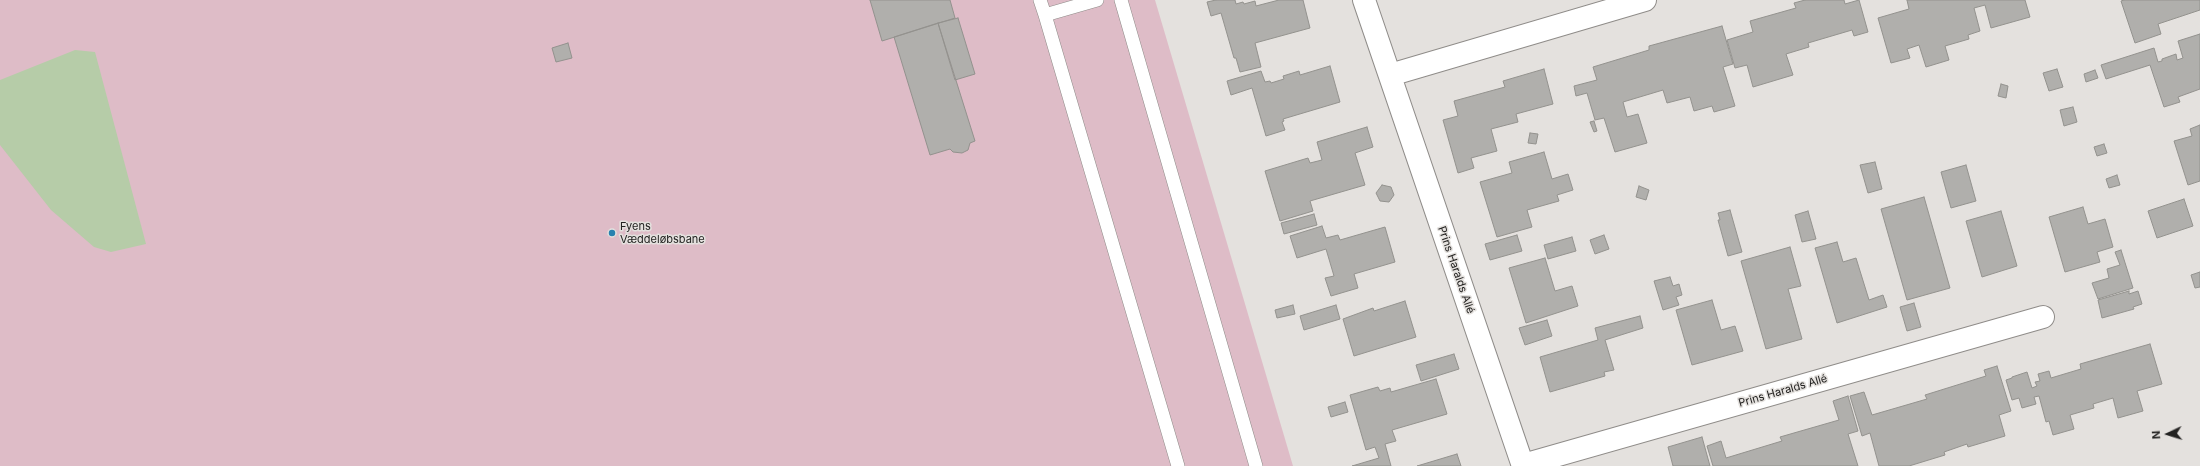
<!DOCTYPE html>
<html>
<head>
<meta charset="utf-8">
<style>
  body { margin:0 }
  #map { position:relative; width:2200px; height:466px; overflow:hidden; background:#e4e1de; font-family:Inter,sans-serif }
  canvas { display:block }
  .north { position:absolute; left:2148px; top:414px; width:40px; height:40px; -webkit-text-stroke:3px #e4e1de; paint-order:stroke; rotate:266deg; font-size:11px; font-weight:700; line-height:16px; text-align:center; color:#232221 }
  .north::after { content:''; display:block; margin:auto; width:14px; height:18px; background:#232221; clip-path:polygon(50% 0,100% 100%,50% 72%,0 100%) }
</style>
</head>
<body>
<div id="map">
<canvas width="2200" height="466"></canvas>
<div class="north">N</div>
</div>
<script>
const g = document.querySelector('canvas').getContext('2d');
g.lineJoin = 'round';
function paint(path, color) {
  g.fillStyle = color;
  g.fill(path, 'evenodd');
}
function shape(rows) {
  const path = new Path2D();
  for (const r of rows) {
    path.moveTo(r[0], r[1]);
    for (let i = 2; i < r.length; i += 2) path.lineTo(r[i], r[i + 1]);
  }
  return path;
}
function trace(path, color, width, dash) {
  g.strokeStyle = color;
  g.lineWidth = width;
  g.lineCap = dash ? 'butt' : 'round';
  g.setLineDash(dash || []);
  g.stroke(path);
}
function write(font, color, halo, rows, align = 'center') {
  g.font = font + ' Inter,sans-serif';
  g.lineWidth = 3;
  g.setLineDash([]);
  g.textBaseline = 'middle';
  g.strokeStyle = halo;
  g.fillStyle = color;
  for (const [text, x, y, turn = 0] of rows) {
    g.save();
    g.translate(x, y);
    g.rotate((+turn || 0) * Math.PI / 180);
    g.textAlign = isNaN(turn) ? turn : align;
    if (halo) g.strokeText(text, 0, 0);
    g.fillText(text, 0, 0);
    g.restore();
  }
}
paint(shape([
  [0,0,1155,0,1293,466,0,466]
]), '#debcc7');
paint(shape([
  [75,50,95,52,146,244,111,252,94,247,51,210,0,145,0,80]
]), '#b6cca8');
const building = shape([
  [870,0,950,0,955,18,882,41,870,0],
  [1216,0,1235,0,1236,4,1243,2,1244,4,1255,1,1256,6,1279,0,1303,0,1310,28,1255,43,1261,67,1240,72,1236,58,1234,58,1221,13,1211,16,1207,2,1216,0],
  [1805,0,1844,0,1845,4,1859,0,1868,32,1854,36,1852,30,1808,43,1809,47,1786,54,1793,75,1753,87,1747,65,1735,68,1727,40,1753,32,1750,21,1796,8,1794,3,1805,0],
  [1907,0,2025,0,2030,17,1991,28,1985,5,1974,8,1980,31,1968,35,1969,39,1945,46,1949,60,1926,67,1919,45,1907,49,1910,58,1891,63,1878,18,1909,9,1907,0],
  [2124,0,2200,0,2200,10,2158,24,2161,34,2135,43,2121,1,2124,0],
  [958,18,975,74,955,80,938,23,958,18],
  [938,23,975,141,970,143,968,150,962,153,953,152,950,149,930,155,894,37,938,23],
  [1722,26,1733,64,1723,67,1735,106,1714,112,1712,106,1694,111,1690,97,1667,103,1663,90,1623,102,1627,117,1638,114,1647,143,1615,152,1604,118,1595,120,1587,93,1576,96,1574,86,1597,80,1593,67,1649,50,1649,46,1722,26],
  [2200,34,2200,89,2178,97,2180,102,2164,107,2150,65,2106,79,2101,65,2154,48,2158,62,2162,61,2162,59,2176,54,2177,60,2183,58,2178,41,2200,34],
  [568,43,572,58,556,62,552,48,568,43],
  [1330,66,1340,102,1283,119,1284,121,1282,122,1285,130,1266,136,1252,88,1231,95,1227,81,1261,71,1265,82,1270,81,1271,83,1284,79,1283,76,1299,71,1300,75,1330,66],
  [1544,69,1553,104,1516,114,1518,122,1491,129,1497,151,1471,158,1474,168,1458,173,1443,120,1458,116,1454,101,1505,87,1503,81,1544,69],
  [2057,69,2063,87,2049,91,2043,73,2057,69],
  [2095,70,2098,78,2086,82,2084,74,2095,70],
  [2001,84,2008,86,2006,98,1998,96,2001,84],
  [2073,107,2077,122,2064,126,2060,110,2073,107],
  [1594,121,1597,131,1594,132,1590,122,1594,121],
  [2200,125,2200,181,2188,185,2174,141,2192,136,2190,129,2200,125],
  [1367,127,1373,147,1355,153,1365,185,1310,201,1313,211,1280,221,1265,171,1308,158,1310,163,1322,160,1317,142,1367,127],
  [1530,133,1538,134,1536,144,1528,143,1530,133],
  [2104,144,2107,153,2097,156,2094,147,2104,144],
  [1544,152,1552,179,1568,174,1573,190,1557,195,1559,201,1527,210,1532,227,1497,237,1480,182,1512,173,1509,162,1544,152],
  [1875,162,1882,189,1868,193,1860,165,1875,162],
  [1966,165,1976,201,1951,208,1941,172,1966,165],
  [2117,175,2120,185,2109,188,2106,179,2117,175],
  [1382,185,1391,187,1394,195,1389,202,1380,201,1376,193,1382,185],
  [1639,186,1649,190,1646,200,1636,197,1639,186],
  [1924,197,1950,288,1907,300,1881,209,1924,197],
  [2184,199,2193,226,2157,238,2148,211,2184,199],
  [2083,207,2088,224,2105,219,2113,247,2097,252,2100,262,2065,272,2049,217,2083,207],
  [1730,210,1742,252,1728,256,1718,220,1720,220,1718,213,1730,210],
  [1808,211,1816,239,1802,242,1795,215,1808,211],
  [2001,211,2017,266,1982,277,1966,221,2001,211],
  [1314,214,1317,225,1284,234,1281,223,1314,214],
  [1322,226,1326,238,1338,235,1340,240,1385,227,1395,262,1354,274,1358,288,1331,296,1325,278,1334,276,1326,249,1297,258,1290,236,1322,226],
  [1517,235,1522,251,1490,260,1485,244,1517,235],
  [1604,235,1609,249,1595,254,1590,240,1604,235],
  [1572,237,1576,251,1548,259,1544,245,1572,237],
  [1837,242,1843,262,1856,258,1869,300,1883,295,1887,307,1837,323,1815,248,1837,242],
  [1790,247,1801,286,1788,289,1802,339,1766,349,1741,261,1790,247],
  [2121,250,2133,288,2098,299,2092,283,2109,278,2107,269,2120,265,2115,252,2121,250],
  [1545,258,1555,291,1572,286,1578,306,1526,323,1509,268,1545,258],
  [2200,272,2200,287,2195,288,2191,275,2200,272],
  [1670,277,1673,286,1679,284,1682,295,1676,297,1679,305,1663,310,1654,281,1670,277],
  [2129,291,2129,294,2138,291,2142,304,2133,307,2134,309,2102,318,2098,300,2129,291],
  [1712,300,1721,330,1735,326,1743,351,1692,365,1676,310,1712,300],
  [1405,301,1416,337,1354,356,1343,319,1373,308,1374,311,1405,301],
  [1914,303,1921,327,1907,331,1900,307,1914,303],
  [1293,305,1295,314,1277,318,1275,310,1293,305],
  [1336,305,1340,319,1304,330,1300,316,1336,305],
  [1640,316,1643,328,1605,340,1614,370,1604,372,1605,376,1550,392,1540,357,1598,340,1595,328,1640,316],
  [1547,320,1552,336,1525,345,1519,328,1547,320],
  [2150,344,2162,384,2137,391,2143,411,2118,418,2113,398,2093,404,2094,408,2070,415,2074,429,2053,435,2049,421,2046,422,2039,396,2034,397,2036,404,2022,408,2019,398,2012,400,2006,380,2012,378,2012,377,2027,372,2032,388,2037,386,2035,382,2040,381,2038,374,2049,371,2051,378,2081,369,2080,364,2150,344],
  [1454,354,1459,369,1421,381,1416,365,1454,354],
  [1997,366,2011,411,1999,415,2005,436,1968,447,1967,444,1944,452,1945,455,1909,466,1879,466,1870,433,1862,436,1850,396,1864,392,1872,415,1927,399,1925,395,1986,376,1984,370,1997,366],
  [1436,379,1447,414,1392,430,1396,441,1385,444,1391,466,1352,466,1379,458,1375,447,1366,450,1350,395,1378,387,1380,391,1390,388,1391,392,1436,379],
  [1848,396,1858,431,1848,434,1858,466,1713,466,1707,446,1721,441,1726,458,1782,441,1780,437,1839,420,1833,401,1848,396],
  [1345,402,1348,412,1331,417,1328,407,1345,402],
  [1702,437,1710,466,1673,466,1668,447,1702,437],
  [1457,454,1461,466,1417,466,1457,454]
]);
paint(building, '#b0afac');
trace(building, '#93928e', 1);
const service = shape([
  [1040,0,1045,15,1097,0],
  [1121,0,1256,466],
  [1045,15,1178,466]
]);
const minor = shape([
  [1364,0,1523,466],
  [1390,75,1645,0],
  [1523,465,2043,317]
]);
trace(service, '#8f8c89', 14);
trace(minor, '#8f8c89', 24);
trace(service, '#fff', 13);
trace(minor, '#fff', 22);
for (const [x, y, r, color] of [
  [612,233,4,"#2881af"]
]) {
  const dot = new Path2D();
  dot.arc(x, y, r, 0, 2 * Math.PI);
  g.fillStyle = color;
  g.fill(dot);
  trace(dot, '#e4e1de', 1.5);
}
write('11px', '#232221', '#e4e1de', [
  ["Fyens",620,227],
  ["Væddeløbsbane",620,240]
], 'left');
write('11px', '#232221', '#e4e1de', [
  ["Prins Haralds Allé",1456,270,71],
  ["Prins Haralds Allé",1783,391,-16]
]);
</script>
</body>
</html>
